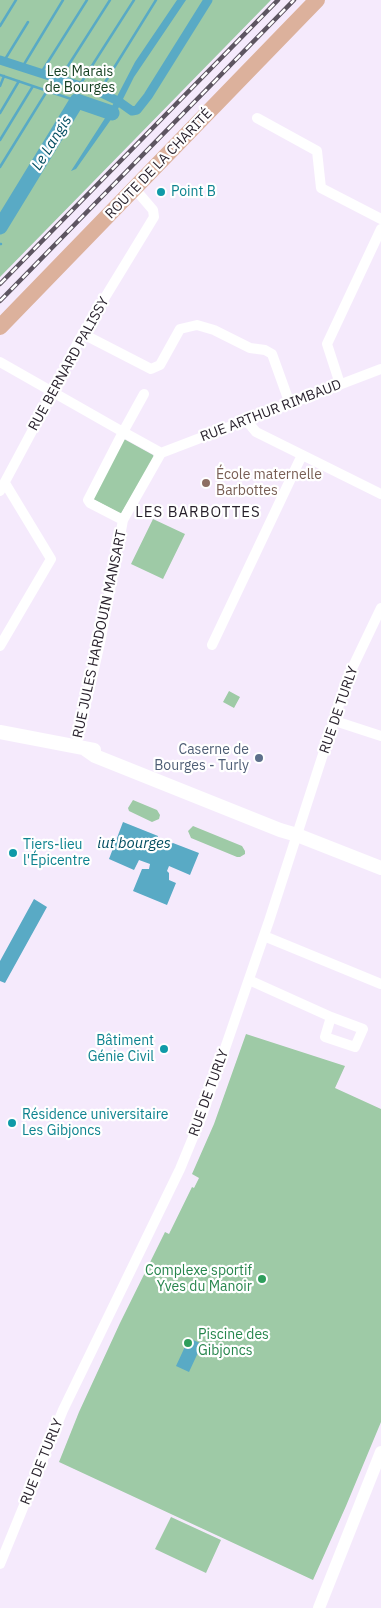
<!DOCTYPE html>
<html>
<head>
<meta charset="utf-8">
<style>
  body { margin:0 }
  canvas { display:block; background:#f5eafc }
</style>
</head>
<body>
<canvas width="381" height="1608"></canvas>
<script>
const g = document.querySelector('canvas').getContext('2d');
g.lineJoin = 'round';
function paint(path, color) {
  g.fillStyle = color;
  g.fill(path, 'evenodd');
}
function shape(rows) {
  const path = new Path2D();
  for (const r of rows) {
    path.moveTo(r[0], r[1]);
    for (let i = 2; i < r.length; i += 2) path.lineTo(r[i], r[i + 1]);
  }
  return path;
}
function trace(path, color, width, dash) {
  g.strokeStyle = color;
  g.lineWidth = width;
  g.lineCap = dash ? 'butt' : 'round';
  g.setLineDash(dash || []);
  g.stroke(path);
}
function write(font, color, halo, rows, align = 'center') {
  g.font = font + ' "IBM Plex Sans",sans-serif';
  g.lineWidth = 4.5;
  g.setLineDash([]);
  g.textBaseline = 'middle';
  g.strokeStyle = halo;
  g.fillStyle = color;
  for (const [text, x, y, turn = 0] of rows) {
    g.save();
    g.translate(x, y);
    g.rotate((+turn || 0) * Math.PI / 180);
    g.textAlign = isNaN(turn) ? turn : align;
    if (halo) g.strokeText(text, 0, 0);
    g.fillText(text, 0, 0);
    g.restore();
  }
}
paint(shape([
  [0,0,271,0,0,277],
  [124,439,153,455,154,457,121,514,93,499],
  [153,519,185,534,163,579,131,564],
  [229,691,240,697,234,708,223,702],
  [133,800,157,810,160,815,159,819,152,822,129,811,128,808],
  [193,826,242,846,245,851,245,854,240,857,237,857,191,838,188,831],
  [246,1034,345,1066,335,1088,381,1109,381,1422,346,1506,313,1580,59,1462,79,1412,120,1323,165,1232,169,1234,192,1187,194,1188,199,1178,192,1174,214,1124],
  [171,1517,221,1540,206,1573,155,1549]
]), '#9ecaa6');
paint(shape([
  [177,0,186,0,134,77,117,111,76,169,71,171,109,112,135,62],
  [123,822,158,836,157,838,171,844,173,843,199,853,190,875,169,866,167,871,169,873,169,880,176,883,167,905,133,891,142,869,149,869,150,864,139,860,134,870,109,859],
  [34,899,47,907,5,983,0,981,0,961],
  [189,1338,202,1344,189,1372,176,1366]
]), '#59aac5');
trace(shape([
  [0,26,16,0],
  [4,61,28,22],
  [23,66,63,0],
  [41,73,87,0],
  [0,75,77,101],
  [59,80,110,0],
  [0,86,4,76],
  [79,86,134,0],
  [99,92,156,0],
  [0,113,19,81],
  [0,140,33,86],
  [0,167,47,91],
  [0,244,1,244]
]), '#59aac5', 2.5);
trace(shape([
  [0,60,99,92,118,101,132,111,137,110,148,96,208,0]
]), '#59aac5', 9);
trace(shape([
  [0,227,77,101,112,113]
]), '#59aac5', 15);
trace(shape([
  [257,118,317,151,321,188,381,219],
  [83,334,151,369,160,365,180,329,197,325,214,330,250,348,265,350,272,354,290,404],
  [0,362,123,432,144,394],
  [340,384,327,344,381,229],
  [246,420,256,432,381,494],
  [161,453,381,369],
  [0,491,53,392,79,340,154,217,153,210,135,189],
  [212,645,302,455],
  [0,646,51,559,5,483],
  [335,721,381,736],
  [76,747,100,643,123,520,161,453,123,432,88,500,90,503,123,520],
  [264,936,381,984],
  [249,980,331,1017,363,1029,355,1047,325,1037,331,1017],
  [0,1564,63,1410,180,1169,201,1118,269,921,348,677,381,608]
]), '#fff', 10);
trace(shape([
  [319,1608,381,1452]
]), '#fff', 12);
trace(shape([
  [0,732,94,750],
  [85,749,95,756,280,830,297,835,381,868]
]), '#fff', 14);
trace(shape([
  [0,327,317,0]
]), '#dcb19c', 16);
const rail = shape([
  [0,284,278,0],
  [0,301,294,0]
]);
trace(rail, '#5d5561', 4.5);
trace(rail, '#fff', 2.5, [8]);
for (const [x, y, r, color] of [
  [161,192,5,"#0f9aa8"],
  [206,483,5,"#8d6e63"],
  [259,758,5,"#5c6f8a"],
  [13,853,5,"#0f9aa8"],
  [164,1049,5,"#0f9aa8"],
  [12,1123,5,"#0f9aa8"],
  [262,1279,5,"#2e9e5b"],
  [188,1343,5,"#2e9e5b"]
]) {
  const dot = new Path2D();
  dot.arc(x, y, r, 0, 2 * Math.PI);
  g.fillStyle = color;
  g.fill(dot);
  trace(dot, '#fff', 2);
}
write('14px', '#143f20', '#fff', [
  ["Les Marais",80,72],
  ["de Bourges",80,88]
]);
write('14px', '#261f2a', '#fff', [
  ["ROUTE DE LA CHARITÉ",159,164,-46],
  ["RUE BERNARD PALISSY",69,364,-61],
  ["RUE ARTHUR RIMBAUD",271,411,-21],
  ["RUE JULES HARDOUIN MANSART",100,634,-78],
  ["RUE DE TURLY",339,710,-71],
  ["RUE DE TURLY",209,1093,-70],
  ["RUE DE TURLY",42,1462,-68]
]);
write('14px', '#0d838f', '#fff', [
  ["Point B",171,192],
  ["Tiers-lieu",23,845],
  ["l'Épicentre",23,861],
  ["Bâtiment",154,1041,"right"],
  ["Génie Civil",154,1057,"right"],
  ["Résidence universitaire",22,1115],
  ["Les Gibjoncs",22,1131]
], 'left');
write('14px', '#785e54', '#fff', [
  ["École maternelle",216,475],
  ["Barbottes",216,491]
], 'left');
write('14px', '#4e5e75', '#fff', [
  ["Caserne de",249,750],
  ["Bourges - Turly",249,766]
], 'right');
write('14px', '#27864d', '#fff', [
  ["Complexe sportif",252,1271],
  ["Yves du Manoir",252,1287],
  ["Piscine des",198,1335,"left"],
  ["Gibjoncs",198,1351,"left"]
], 'right');
write('italic 15px', '#034d61', '#fff', [
  ["Le Langis",52,143,-58],
  ["iut bourges",134,844]
]);
g.letterSpacing = '1px';
write('15px', '#261f2a', '#fff', [
  ["LES BARBOTTES",198,513]
]);
g.letterSpacing = '0px';
</script>
</body>
</html>
